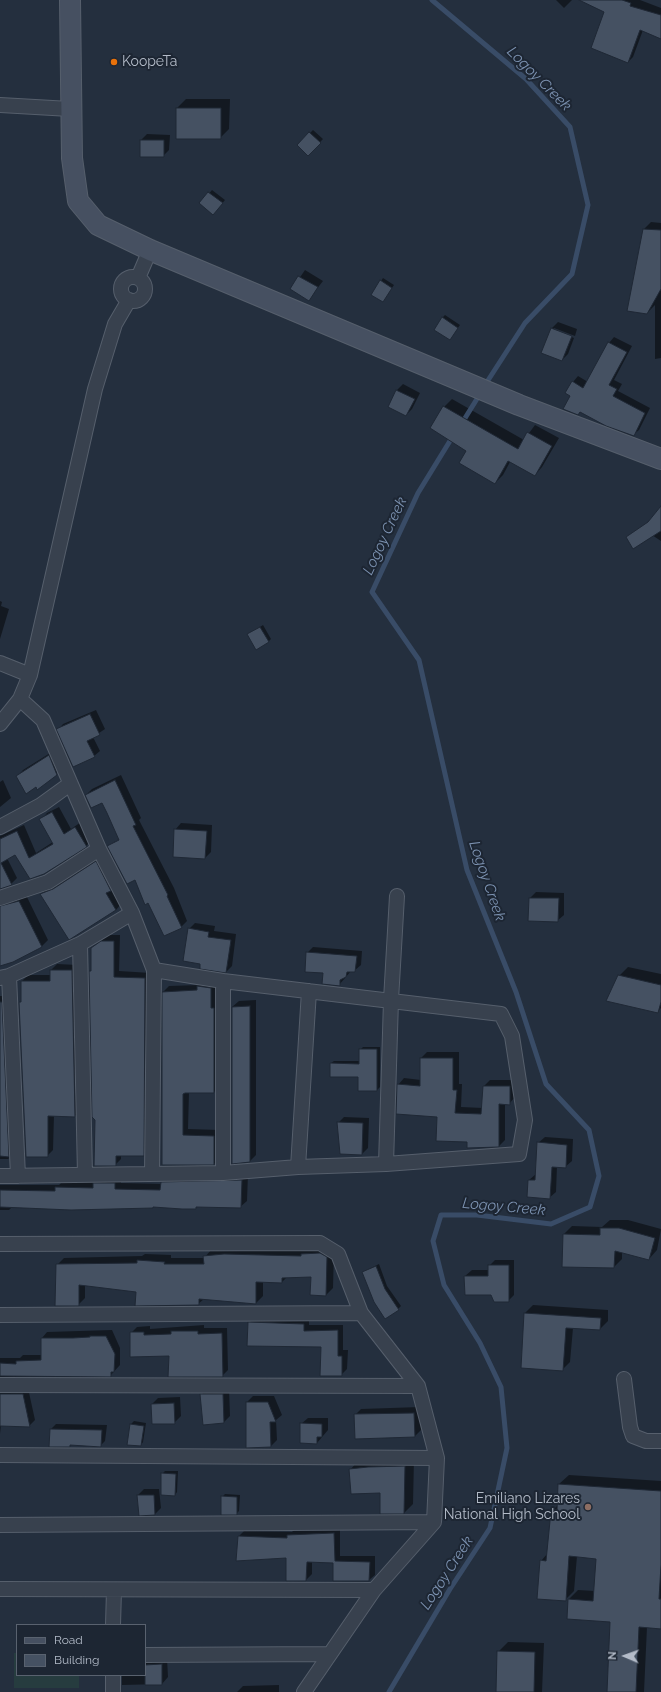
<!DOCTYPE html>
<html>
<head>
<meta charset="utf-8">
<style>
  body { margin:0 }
  #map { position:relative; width:661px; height:1692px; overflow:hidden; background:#242f3e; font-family:Raleway,sans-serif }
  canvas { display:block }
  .legend { position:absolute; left:16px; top:1624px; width:130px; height:52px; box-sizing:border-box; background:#1d2633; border:1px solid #59626f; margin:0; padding:5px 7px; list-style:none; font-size:12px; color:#b4bcc9 }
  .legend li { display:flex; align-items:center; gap:8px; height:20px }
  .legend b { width:20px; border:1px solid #59626f }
  .north { position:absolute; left:605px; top:1636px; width:40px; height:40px; -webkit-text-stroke:3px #1d2633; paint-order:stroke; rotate:272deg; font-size:11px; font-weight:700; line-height:16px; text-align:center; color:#b4bcc9 }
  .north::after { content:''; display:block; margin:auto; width:14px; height:18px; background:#b4bcc9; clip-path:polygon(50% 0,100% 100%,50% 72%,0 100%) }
</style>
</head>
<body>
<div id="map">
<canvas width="661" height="1692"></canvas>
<ul class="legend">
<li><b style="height:5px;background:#465061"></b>Road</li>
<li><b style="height:11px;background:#455162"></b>Building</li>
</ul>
<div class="north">N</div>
</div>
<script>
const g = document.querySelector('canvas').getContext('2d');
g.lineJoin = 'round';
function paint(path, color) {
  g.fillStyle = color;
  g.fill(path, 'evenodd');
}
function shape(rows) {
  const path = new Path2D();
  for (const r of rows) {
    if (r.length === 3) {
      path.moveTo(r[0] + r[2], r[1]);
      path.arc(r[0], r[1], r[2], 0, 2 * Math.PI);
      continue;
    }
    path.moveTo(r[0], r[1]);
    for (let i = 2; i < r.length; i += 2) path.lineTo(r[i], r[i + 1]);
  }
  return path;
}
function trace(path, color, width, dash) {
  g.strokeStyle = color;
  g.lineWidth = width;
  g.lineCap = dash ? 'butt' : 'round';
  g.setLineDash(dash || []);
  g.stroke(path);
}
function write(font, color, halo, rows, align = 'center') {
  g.font = font + ' Raleway,sans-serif';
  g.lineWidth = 4;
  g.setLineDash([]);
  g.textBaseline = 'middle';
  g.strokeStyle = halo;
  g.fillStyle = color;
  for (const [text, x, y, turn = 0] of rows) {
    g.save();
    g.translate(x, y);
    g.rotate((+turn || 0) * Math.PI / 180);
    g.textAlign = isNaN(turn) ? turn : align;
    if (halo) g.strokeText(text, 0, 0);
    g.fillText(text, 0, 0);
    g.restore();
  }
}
paint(shape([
  [14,1653,17,1653,17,1675,79,1675,79,1688,14,1688]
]), '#263c3f');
paint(shape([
  [556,0,572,0,564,8],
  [581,0,640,0,661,8,661,38,643,30,633,57,628,62,605,12],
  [186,99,230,99,229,129,220,138,177,108],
  [313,130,323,139,308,155,298,145],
  [147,134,170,135,169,150,163,156,141,140],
  [212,190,225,200,216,211,201,203],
  [651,222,661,223,661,358,655,359,655,305,647,313,628,310,644,229],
  [305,270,323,281,309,299,292,289],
  [383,278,394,285,383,301,381,281],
  [445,315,460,325,450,339,442,318],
  [558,322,577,329,575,336,554,328,554,330,574,338,568,354,562,360,552,328],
  [614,337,632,346,614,380,622,384,618,391,650,408,639,430,633,435,571,396,573,382,578,376,588,382,609,343],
  [403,384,420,393,412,409,406,415,389,407,397,390],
  [452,399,524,440,535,425,559,438,542,467,535,475,510,462,503,475,495,483,467,450,444,407],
  [661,508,661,541,652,535,627,537,652,519],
  [0,601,2,602,1,606,9,609,0,639],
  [263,625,271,639,269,641,249,634],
  [96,710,105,729,93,737,100,751,94,756,58,730,63,724],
  [55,750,63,768,37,788,17,777,23,770],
  [121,775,141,818,139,820,174,888,187,921,181,927,149,902,136,879,108,847,120,838,102,802,86,795,92,789],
  [123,837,114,844,114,842],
  [3,780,11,798,0,807,0,782],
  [59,807,71,829,81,822,92,840,86,846,44,873,15,854,7,858,17,878,11,884,0,889,0,836,24,825,36,853,53,842,41,820,47,813],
  [181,823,212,825,211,852,205,858,175,830],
  [102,856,122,903,116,910,69,938,41,894,47,888,60,883],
  [536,892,564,893,564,915,557,921,530,898],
  [26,895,48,940,42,946,0,965,0,896],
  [195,923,215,926,214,931,236,934,232,966,226,972,201,963,189,929],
  [108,935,120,935,119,971,151,973,149,1149,143,1155,121,1155,121,1159,115,1165,96,1118,90,971,92,970,92,948],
  [313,947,362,951,361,965,354,971,351,971,339,985,324,972,307,953],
  [57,964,78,965,81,1109,75,1116,54,1115,53,1150,47,1156,20,1003,22,1000,22,981,28,975,51,975,51,970],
  [628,967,661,974,661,1008,657,1012,619,976],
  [204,980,217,982,220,1086,214,1092,189,1092,188,1129,220,1130,220,1157,214,1164,163,1164,163,992,169,986,199,985],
  [0,996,8,996,15,1153,8,1159,0,1159],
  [256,1000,256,1155,250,1161,232,1007,239,1001],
  [363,1047,380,1047,380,1087,377,1090,359,1076,331,1063,334,1061,360,1061,360,1050],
  [427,1052,459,1052,459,1084,462,1084,461,1107,483,1108,484,1086,490,1080,516,1080,515,1097,509,1104,505,1103,505,1140,499,1146,468,1141,398,1085,404,1078,421,1080,421,1058],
  [344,1117,369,1118,368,1148,362,1154,338,1123],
  [545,1137,573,1139,572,1161,565,1167,557,1166,556,1192,549,1198,529,1180,536,1174,538,1143],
  [248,1174,247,1201,240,1207,12,1207,9,1210,0,1210,0,1185,59,1185,62,1182,96,1182,100,1178,121,1177,121,1183,162,1184,168,1177],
  [610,1220,628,1220,661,1229,657,1250,649,1259,622,1252,622,1259,614,1267,564,1234,572,1226,602,1227],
  [231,1247,334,1250,333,1288,326,1295,312,1276,287,1277,282,1282,263,1282,263,1296,256,1303,204,1299,198,1304,137,1291,85,1285,85,1298,78,1305,57,1265,64,1258,142,1256,145,1254,171,1255,171,1258,204,1258,211,1250],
  [495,1260,514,1260,514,1295,508,1301,491,1294,465,1276,472,1270,489,1270,489,1266],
  [379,1264,387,1286,401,1306,398,1309,363,1272],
  [533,1305,608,1310,608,1321,600,1329,573,1328,570,1362,562,1370,522,1367,525,1313],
  [255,1317,309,1318,309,1325,343,1325,343,1350,348,1350,347,1369,341,1375,322,1346,249,1323],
  [204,1325,204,1328,227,1328,228,1370,222,1376,170,1355,131,1333,137,1327,150,1326,150,1329],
  [112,1330,120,1348,120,1365,110,1376,0,1377,0,1358,20,1358,23,1355,42,1355,42,1338,47,1332],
  [0,1384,28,1388,35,1420,29,1426,1,1425,0,1434],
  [208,1388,229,1388,230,1416,224,1422,202,1394],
  [253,1396,274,1396,282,1415,276,1420,277,1440,271,1446,247,1402],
  [180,1397,181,1416,174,1423,152,1404,158,1398],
  [420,1407,421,1430,415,1436,355,1415,361,1409],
  [308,1418,328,1418,328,1430,317,1443,301,1424],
  [134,1421,146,1423,143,1442,141,1445,128,1444,131,1424],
  [56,1424,107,1425,105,1441,100,1446,72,1445,50,1446,51,1429],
  [414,1458,413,1504,404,1513,382,1492,350,1470,358,1461],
  [165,1471,178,1471,177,1492,175,1495,162,1474],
  [569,1475,661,1481,661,1628,647,1627,644,1692,608,1692,611,1621,569,1599,578,1590,595,1591,597,1558,577,1556,574,1591,565,1600,541,1561,547,1554,552,1511,558,1505,559,1484],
  [144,1489,159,1489,161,1508,155,1514,138,1495],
  [225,1494,240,1495,239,1511,236,1514,222,1497],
  [340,1528,340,1556,375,1556,375,1575,369,1580,334,1562,312,1561,312,1574,306,1580,287,1557,239,1536,244,1531,292,1532,294,1530],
  [508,1642,544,1643,542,1692,497,1692,498,1652],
  [167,1658,168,1677,162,1684,122,1685,122,1675,145,1675,145,1659],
  [279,1685,279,1692,237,1692,243,1686]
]), '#0007');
trace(shape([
  [432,0,526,79,570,127,588,205,572,274,525,323,485,385],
  [462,423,480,394],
  [389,1692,450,1589,490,1528,507,1448,501,1387,480,1343,444,1285,433,1241,441,1215,477,1215,551,1224,590,1207,599,1176,589,1130,546,1084,516,992,467,870,419,660,372,592,418,493,453,436]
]), '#394c67', 5);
const building = shape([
  [579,0,622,0,631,3,630,6,661,15,661,39,640,30,628,63,591,48,604,12,579,0],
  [176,108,221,108,221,139,176,139,176,108],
  [309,132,321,143,308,156,297,145,309,132],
  [140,140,164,140,164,157,140,157,140,140],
  [208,192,223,203,213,215,199,203,208,192],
  [643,229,661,230,661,289,647,314,627,311,643,229],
  [298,276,318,287,309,301,290,289,298,276],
  [380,280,392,288,383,302,371,295,380,280],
  [442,317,458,328,450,340,434,330,442,317],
  [551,328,572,336,562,361,541,353,551,328],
  [608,342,627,352,609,385,617,389,613,396,645,413,634,436,606,426,580,412,578,415,563,409,570,396,565,393,572,381,583,388,608,342],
  [396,390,415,399,406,416,388,407,396,390],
  [443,406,518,449,527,432,552,446,535,476,508,461,495,484,459,463,466,451,430,428,443,406],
  [661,506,661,531,633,549,626,537,648,522,661,506],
  [260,627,269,642,256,650,247,634,260,627],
  [90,714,100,735,87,741,95,757,73,767,56,729,90,714],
  [49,755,57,775,37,790,36,787,26,794,16,776,49,755],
  [115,780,136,825,133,826,168,895,167,896,182,928,164,936,148,903,145,905,135,880,127,884,107,846,119,840,107,813,102,803,91,808,85,795,115,780],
  [52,812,64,834,75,827,87,847,44,874,30,879,15,855,1,863,12,885,0,889,0,839,17,831,29,858,53,844,39,819,52,812],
  [174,829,207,831,205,859,173,857,174,829],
  [96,861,111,891,106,893,116,910,69,940,40,894,53,889,96,861],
  [529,898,559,898,558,922,528,921,529,898],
  [19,901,42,947,13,962,0,966,0,906,19,901],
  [188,928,209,932,208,937,231,940,226,973,200,969,200,964,183,961,188,928],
  [101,941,114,941,114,977,145,978,144,1156,116,1156,116,1166,94,1166,95,1120,92,1117,89,971,91,971,91,948,101,941],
  [306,952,357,956,355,972,347,972,346,977,340,980,340,986,322,984,323,973,305,972,306,952],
  [50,970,72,970,75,1117,48,1116,48,1157,26,1157,19,1002,21,1002,21,981,50,981,50,970],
  [618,975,661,985,661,1002,658,1013,606,1001,618,975],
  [197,986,211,988,211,1008,214,1008,214,1093,185,1093,183,1094,183,1135,214,1136,214,1165,162,1165,162,992,197,990,197,986],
  [0,1002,2,1002,9,1157,0,1156,0,1002],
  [250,1006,250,1162,232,1164,232,1007,250,1006],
  [359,1049,377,1049,377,1091,358,1091,358,1077,330,1077,330,1063,359,1064,359,1049],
  [420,1058,453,1058,453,1090,457,1090,455,1113,481,1114,483,1086,510,1086,510,1105,499,1104,499,1147,467,1148,467,1142,436,1141,437,1117,396,1114,397,1084,420,1086,420,1058],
  [337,1122,363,1123,362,1155,340,1154,337,1122],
  [537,1142,567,1145,566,1168,552,1167,550,1199,527,1197,528,1180,535,1180,537,1142],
  [242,1180,241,1208,196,1207,196,1209,182,1209,153,1207,153,1208,71,1210,0,1207,0,1190,55,1191,55,1187,93,1188,93,1183,115,1183,115,1189,160,1190,161,1182,242,1180],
  [600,1228,619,1228,655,1238,649,1260,615,1251,614,1268,562,1267,563,1234,600,1235,600,1228],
  [320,1253,327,1257,326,1296,310,1295,311,1277,282,1278,282,1283,256,1282,256,1304,199,1299,199,1305,135,1306,136,1292,79,1285,79,1306,55,1306,56,1264,137,1263,137,1260,165,1262,164,1264,204,1264,203,1256,224,1254,301,1256,301,1254,320,1253],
  [488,1265,509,1265,509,1302,494,1302,491,1295,465,1295,464,1276,488,1276,488,1265],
  [376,1266,385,1289,399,1310,385,1319,374,1302,362,1272,376,1266],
  [524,1313,601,1318,600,1330,566,1328,563,1371,521,1368,524,1313],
  [248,1322,304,1324,304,1331,338,1330,338,1356,342,1356,342,1376,320,1376,321,1347,247,1346,248,1322],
  [171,1331,198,1331,198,1334,222,1333,223,1377,168,1377,169,1356,130,1357,130,1332,144,1332,144,1335,171,1334,171,1331],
  [90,1336,106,1336,115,1354,114,1372,111,1372,111,1377,0,1376,0,1363,16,1364,16,1361,41,1360,41,1338,73,1338,90,1337,90,1336],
  [0,1394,23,1394,30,1427,0,1426,0,1394],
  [200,1394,223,1394,224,1423,203,1425,200,1394],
  [246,1402,268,1402,276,1422,270,1422,271,1447,246,1448,246,1402],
  [174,1403,175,1424,152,1424,151,1404,174,1403],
  [414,1413,415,1437,355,1439,354,1414,414,1413],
  [300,1423,322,1424,322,1437,317,1437,317,1444,300,1443,300,1423],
  [130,1424,144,1426,141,1446,127,1445,130,1424],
  [50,1429,102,1430,101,1447,70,1445,70,1447,49,1447,50,1429],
  [405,1466,404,1514,380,1514,380,1493,351,1494,349,1469,368,1467,405,1466],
  [161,1473,176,1474,175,1496,161,1495,161,1473],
  [558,1484,661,1491,661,1565,659,1599,661,1599,661,1629,639,1627,636,1692,607,1692,610,1622,567,1619,568,1599,593,1601,596,1559,569,1556,566,1601,537,1599,540,1560,546,1561,551,1511,557,1511,558,1484],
  [137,1495,154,1495,155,1515,139,1516,137,1495],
  [221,1496,237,1497,237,1515,221,1515,221,1496],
  [334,1533,335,1561,370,1562,369,1581,333,1581,333,1563,307,1562,306,1581,286,1581,286,1558,236,1561,238,1536,287,1538,287,1535,334,1533],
  [497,1651,535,1652,534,1692,496,1692,497,1651],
  [162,1664,162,1685,145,1685,145,1665,162,1664]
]);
paint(building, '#455162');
trace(building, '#1f2835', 1);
const minor = shape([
  [0,105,70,109],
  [133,289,12],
  [138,278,150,250],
  [0,663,30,675],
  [20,699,43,720,99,849,132,913,154,970,152,1174],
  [0,724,20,699,30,675,95,389,115,324,129,300],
  [0,827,41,805,70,784],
  [0,898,48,882,99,849],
  [80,944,85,1175],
  [154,970,223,981,223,1173],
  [9,976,18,1176],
  [0,978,9,976,80,944,132,913],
  [386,1164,391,1000,397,896],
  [298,1167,309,991],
  [0,1176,223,1173,298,1167,386,1164,519,1154,525,1120,512,1036,501,1014,223,981],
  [0,1244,320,1243,338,1254,361,1313,418,1386,437,1458,434,1522,374,1590,304,1692],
  [0,1315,361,1313],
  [624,1379,630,1427,633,1436,646,1441,661,1441],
  [0,1385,418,1386],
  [0,1455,437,1458],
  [0,1525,434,1522],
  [0,1589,374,1590],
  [113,1625,114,1590],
  [145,1655,329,1654],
  [113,1692,113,1675]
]);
const secondary = shape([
  [70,0,72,158,78,201,98,225,150,250,519,405,661,459]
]);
trace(minor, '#565f6c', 16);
trace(secondary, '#565f6c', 22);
trace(minor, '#38414e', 14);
trace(secondary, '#465061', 20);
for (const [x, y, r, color] of [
  [114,62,4,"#e8710a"],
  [588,1507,4,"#8d6e63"]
]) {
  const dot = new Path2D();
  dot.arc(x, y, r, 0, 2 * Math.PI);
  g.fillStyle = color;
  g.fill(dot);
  trace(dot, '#1d2633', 1.5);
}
write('14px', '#b4bcc9', '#1d2633', [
  ["KoopeTa",122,62],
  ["Emiliano Lizares",580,1499,"right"],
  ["National High School",580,1515,"right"]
], 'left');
write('italic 15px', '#7c92b1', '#1d2633', [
  ["Logoy Creek",539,79,45],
  ["Logoy Creek",385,536,-65],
  ["Logoy Creek",487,881,71],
  ["Logoy Creek",504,1207,5],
  ["Logoy Creek",447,1573,-57]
]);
</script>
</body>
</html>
